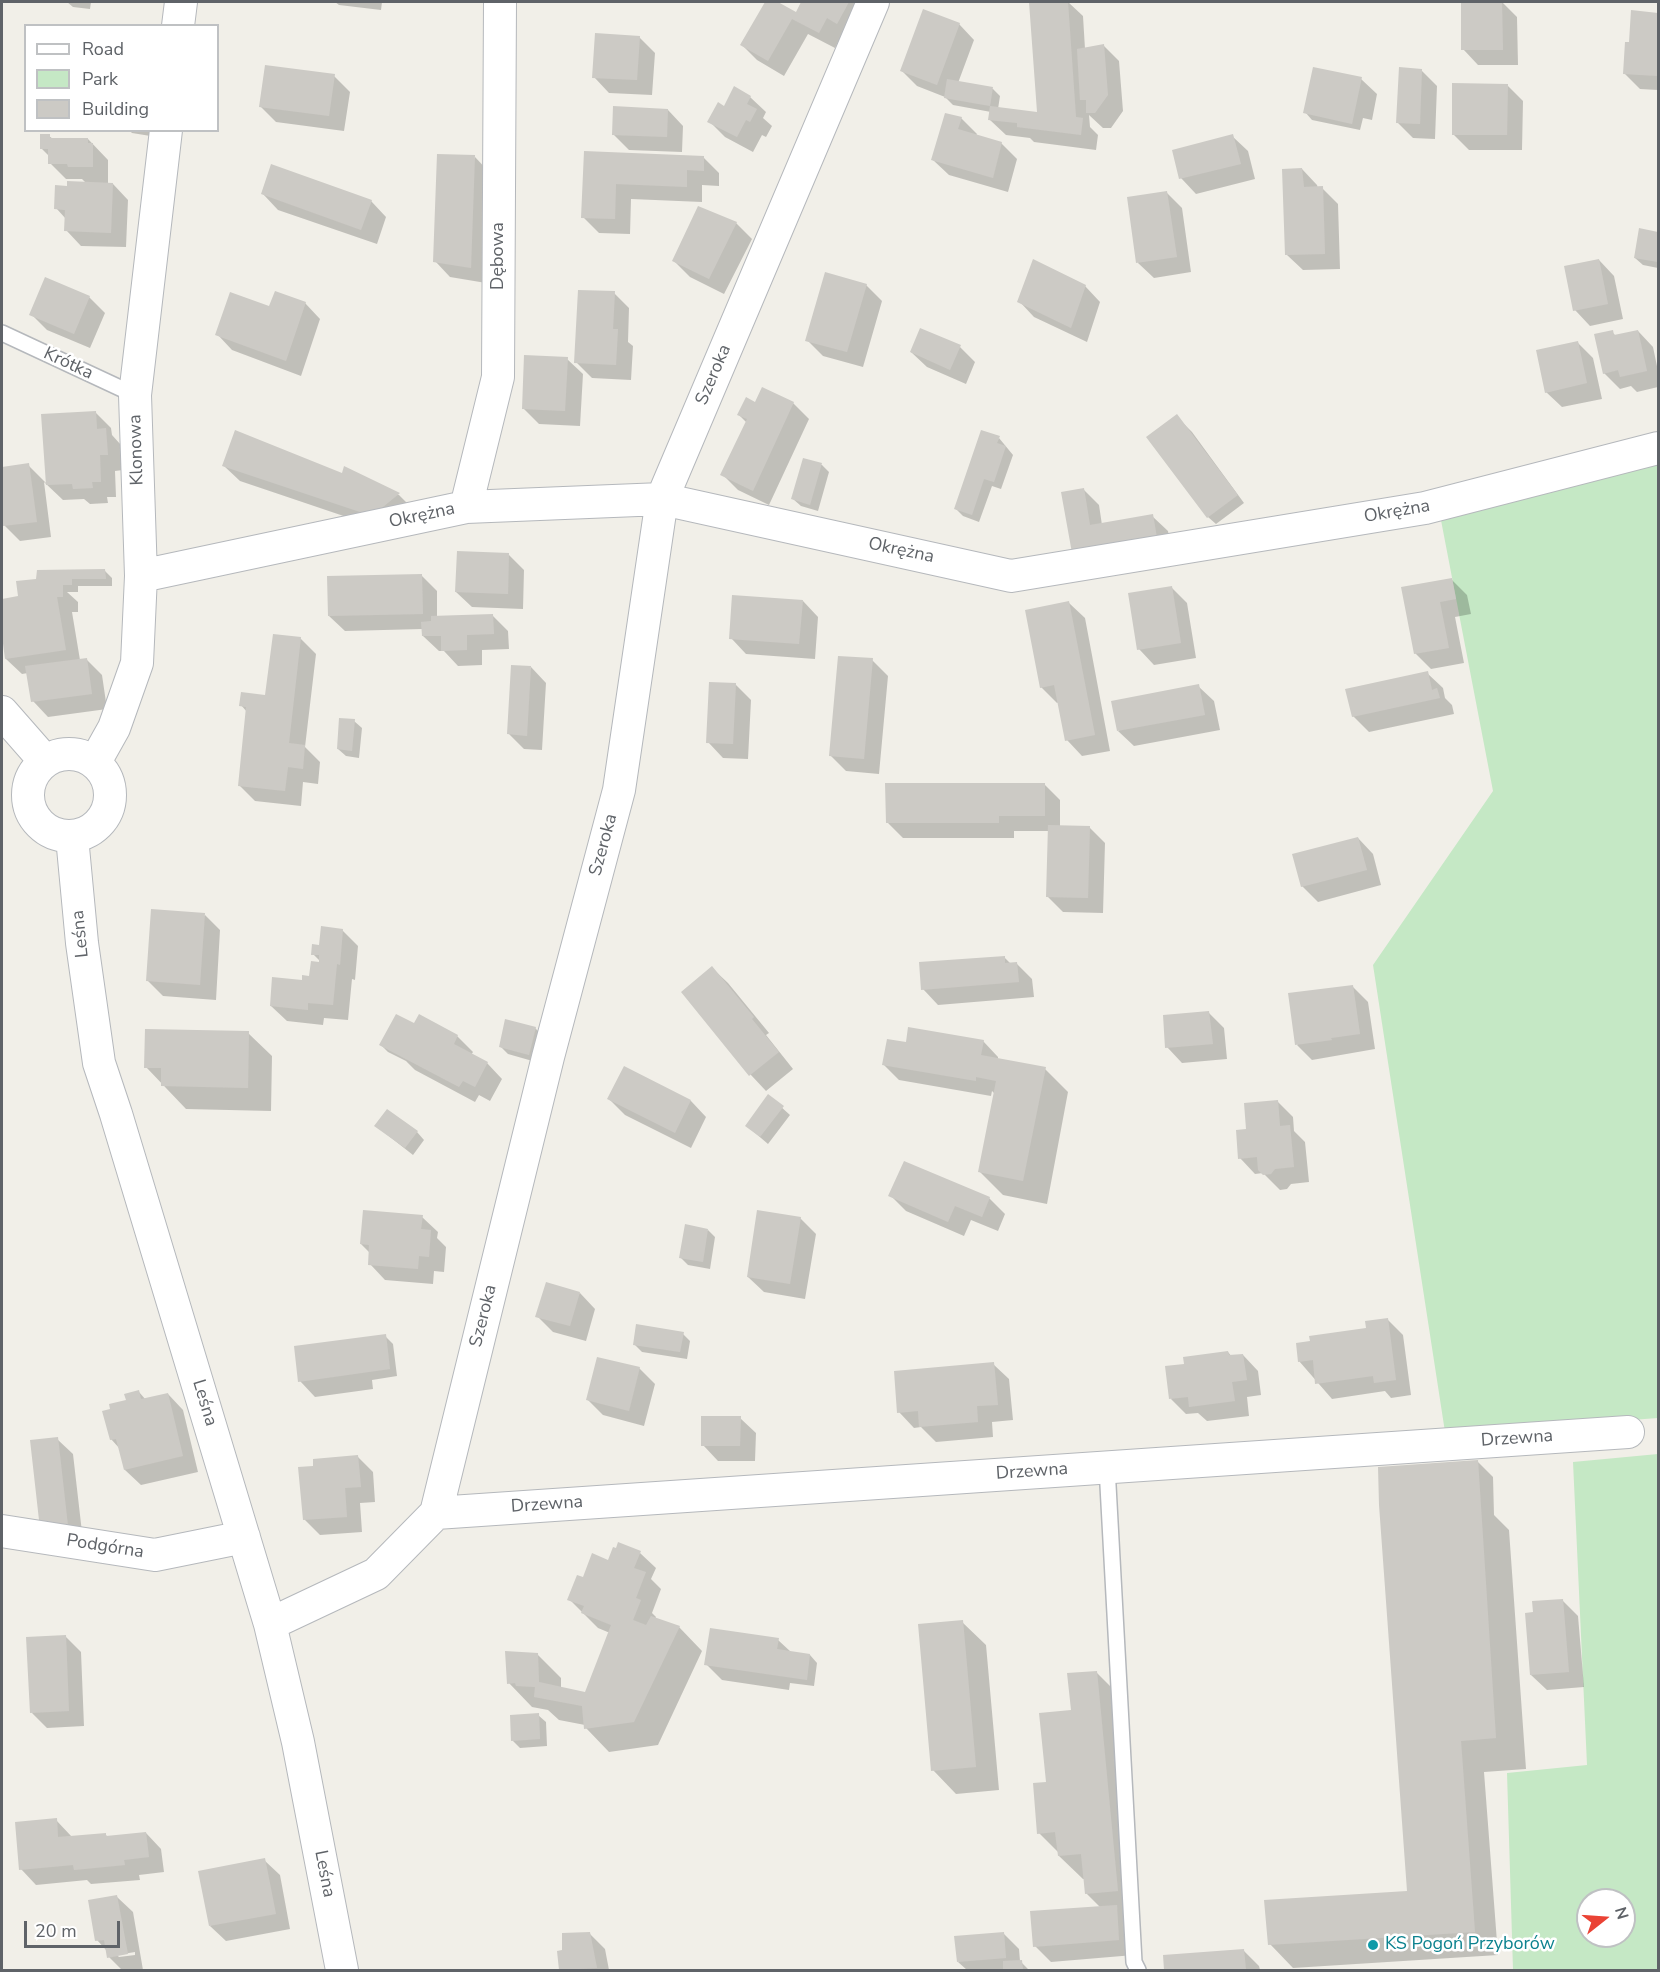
<!DOCTYPE html>
<html>
<head>
<meta charset="utf-8">
<style>
  body { margin:0 }
  #map { position:relative; width:1660px; height:1972px; overflow:hidden; background:#f1efe8; font-family:"Nunito Sans",sans-serif }
  canvas { display:block }
  .frame { position:absolute; inset:0; border:3px solid #5f6368; pointer-events:none }
  .legend { position:absolute; left:24px; top:24px; width:195px; height:108px; box-sizing:border-box; background:#fff; border:2px solid #bfc1c3; margin:0; padding:8px 10px; list-style:none; font-size:18px; color:#5f6368 }
  .legend li { display:flex; align-items:center; gap:12px; height:30px }
  .legend b { width:30px; border:2px solid #bfc1c3 }
  .north { position:absolute; left:1576px; top:1888px; width:60px; height:60px; box-sizing:border-box; background:#fff; border:2px solid #bfc1c3; border-radius:50%; rotate:73deg; font-size:16px; font-weight:700; line-height:24px; text-align:center; color:#5f6368 }
  .north::after { content:''; display:block; margin:auto; width:21px; height:27px; background:#ea4335; clip-path:polygon(50% 0,100% 100%,50% 72%,0 100%) }
  .scale { position:absolute; left:24px; top:1921px; width:96px; height:27px; box-sizing:border-box; border:3px solid #5f6368; border-top:0; padding-left:8px; font-size:18px; line-height:21px; white-space:nowrap; color:#5f6368; -webkit-text-stroke:4px #fff; paint-order:stroke }
</style>
</head>
<body>
<div id="map">
<canvas width="1660" height="1972"></canvas>
<div class="frame"></div>
<ul class="legend">
<li><b style="height:8px;background:#fff"></b>Road</li>
<li><b style="height:16px;background:#c5e8c5"></b>Park</li>
<li><b style="height:16px;background:#cccac5"></b>Building</li>
</ul>
<div class="north">N</div>
<div class="scale">20 m</div>
</div>
<script>
const g = document.querySelector('canvas').getContext('2d');
g.lineJoin = 'round';
function paint(path, color) {
  g.fillStyle = color;
  g.fill(path, 'evenodd');
}
function shape(rows) {
  const path = new Path2D();
  for (const r of rows) {
    if (r.length === 3) {
      path.moveTo(r[0] + r[2], r[1]);
      path.arc(r[0], r[1], r[2], 0, 2 * Math.PI);
      continue;
    }
    path.moveTo(r[0], r[1]);
    for (let i = 2; i < r.length; i += 2) path.lineTo(r[i], r[i + 1]);
  }
  return path;
}
function trace(path, color, width, dash) {
  g.strokeStyle = color;
  g.lineWidth = width;
  g.lineCap = dash ? 'butt' : 'round';
  g.setLineDash(dash || []);
  g.stroke(path);
}
function write(font, color, halo, rows, align = 'center') {
  g.font = font + ' "Nunito Sans",sans-serif';
  g.lineWidth = 5;
  g.setLineDash([]);
  g.textBaseline = 'middle';
  g.strokeStyle = halo;
  g.fillStyle = color;
  for (const [text, x, y, turn = 0] of rows) {
    g.save();
    g.translate(x, y);
    g.rotate((+turn || 0) * Math.PI / 180);
    g.textAlign = isNaN(turn) ? turn : align;
    if (halo) g.strokeText(text, 0, 0);
    g.fillText(text, 0, 0);
    g.restore();
  }
}
paint(shape([
  [1658,460,1658,1418,1498,1430,1445,1432,1373,965,1493,791,1440,515],
  [1658,1454,1658,1970,1513,1970,1507,1773,1587,1765,1573,1462],
  [1588,1900,1624,1900,1624,1936,1588,1936]
]), '#c5e8c5');
paint(shape([
  [21,2,51,2,51,3],
  [67,2,91,2,90,9,73,7],
  [335,2,382,2,381,10,339,5],
  [767,2,775,2,797,14,803,2,872,2,843,33,835,48,808,34,784,76,757,60,741,44],
  [1068,2,1083,16,1085,49,1103,45,1119,61,1123,111,1111,128,1103,128,1089,115,1090,127,1098,135,1096,150,1034,142,1030,138,1006,135,990,120,991,112,953,105,945,97,917,86,901,70,959,24,974,40,958,83,993,89,1000,96,998,109,1039,114,1030,3],
  [1462,2,1502,2,1517,17,1518,65,1478,65,1463,49],
  [1632,12,1658,14,1658,90,1640,89,1624,73,1630,44],
  [639,37,655,53,652,95,609,93,594,77],
  [1421,70,1437,86,1435,139,1413,138,1397,122],
  [334,76,350,92,344,131,276,122,260,106],
  [1361,79,1377,94,1372,120,1363,118,1360,130,1312,120,1305,112],
  [1507,85,1523,101,1522,150,1469,150,1453,134],
  [750,97,766,112,763,118,772,126,766,137,762,135,753,152,725,137,709,121,724,108],
  [668,110,683,126,682,152,629,150,613,134],
  [961,118,977,134,976,136,1001,143,1017,159,1008,192,949,175,933,160],
  [129,130,170,130,169,139,132,133],
  [49,136,53,139,88,139,108,160,108,184,113,184,128,200,126,247,81,246,66,230,66,219,56,208,68,187,86,183,82,179,66,179,50,163,50,157,42,149],
  [1232,136,1248,151,1255,179,1196,194,1181,178],
  [585,153,704,158,719,173,719,186,702,185,702,202,631,199,630,234,599,233,583,217],
  [475,157,490,173,486,283,450,277,435,261],
  [1302,169,1317,185,1318,188,1322,188,1338,204,1340,269,1303,270,1287,255],
  [1166,192,1182,208,1191,272,1154,278,1138,263],
  [263,194,371,201,386,217,377,244,278,210],
  [736,223,752,239,724,294,690,277,674,261],
  [1640,230,1658,234,1658,268,1643,265,1635,258],
  [1599,260,1614,276,1623,319,1590,326,1575,310],
  [866,285,882,301,863,367,823,356,807,340],
  [1085,286,1100,302,1087,342,1034,317,1019,301],
  [614,293,629,308,628,342,633,346,631,380,592,378,576,362],
  [89,297,105,313,90,348,47,330,31,314],
  [305,303,320,319,301,376,232,350,217,334,270,308],
  [1638,331,1653,347,1658,371,1658,387,1637,392,1631,386,1620,389,1604,373,1612,332,1616,336],
  [1578,343,1593,358,1602,399,1562,407,1546,392],
  [960,347,975,362,966,384,927,367,911,352],
  [567,359,583,374,580,426,539,424,523,408],
  [793,403,809,419,769,505,738,490,722,474,747,423,739,415,756,404],
  [95,412,111,428,112,435,121,445,123,470,115,471,116,497,107,497,108,503,90,504,84,499,63,500,44,482,51,537,20,541,4,525,2,506,2,468,28,465,47,484],
  [1176,416,1192,432,1244,503,1216,524,1208,517],
  [999,438,1013,455,1001,489,992,486,979,522,963,516,955,508],
  [804,460,822,465,829,472,818,511,801,506,793,499],
  [224,466,343,475,345,468,399,495,414,510,388,531,240,481],
  [1083,489,1099,505,1102,525,1152,516,1168,531,1172,554,1073,552],
  [509,555,524,570,523,609,472,607,456,592],
  [105,571,112,578,112,586,78,586,78,592,67,592,78,602,78,612,72,612,80,660,86,659,102,675,107,709,48,717,33,701,28,673,22,674,6,659,2,625,2,601,20,597,18,583],
  [421,575,437,591,437,618,493,616,508,631,509,649,482,650,482,665,458,666,444,651,439,651,423,636,423,629,345,631,329,616],
  [1452,580,1467,595,1471,614,1455,617,1464,663,1431,669,1415,653,1402,588],
  [1171,587,1187,603,1196,658,1154,665,1139,649],
  [803,601,818,617,815,659,746,654,731,638],
  [1069,603,1085,618,1110,751,1082,756,1067,740,1059,702,1057,703,1041,687],
  [300,638,316,654,305,747,320,762,318,784,303,782,301,806,255,801,239,785,247,712,241,705,267,696],
  [872,660,888,676,879,774,846,771,830,755],
  [531,667,546,683,542,750,524,749,509,734],
  [1427,673,1443,688,1445,698,1452,705,1454,714,1369,732,1353,716],
  [735,684,751,700,748,759,723,758,708,742],
  [1198,686,1214,701,1220,730,1134,746,1118,731],
  [354,721,362,728,359,758,346,756,338,749],
  [1044,784,1060,800,1060,827,1089,827,1105,843,1103,913,1063,912,1047,896,1049,831,1014,831,1014,838,903,838,888,823],
  [1358,838,1373,854,1381,885,1318,902,1302,886],
  [205,915,220,930,216,1000,163,996,147,980],
  [342,930,358,946,355,980,352,979,348,1020,324,1018,323,1025,287,1021,271,1006,311,977,322,963,313,954],
  [1004,957,1011,964,1017,964,1032,979,1034,997,938,1005,923,989],
  [712,968,728,983,769,1033,766,1035,793,1069,766,1091,751,1075,683,992],
  [1352,986,1368,1002,1375,1049,1312,1060,1297,1045],
  [1209,1013,1224,1028,1227,1059,1182,1063,1167,1047],
  [413,1024,457,1036,473,1052,471,1055,487,1063,502,1079,490,1101,479,1095,475,1102,415,1070,406,1061,388,1052,381,1045],
  [535,1028,543,1036,536,1062,508,1054,501,1047],
  [248,1033,272,1056,271,1111,186,1109,146,1067],
  [983,1041,998,1057,998,1059,1045,1069,1068,1092,1047,1204,1003,1195,980,1172,995,1094,992,1091,991,1096,899,1080,884,1065,907,1044],
  [624,1068,691,1101,706,1117,691,1148,625,1115,609,1099],
  [769,1096,790,1115,768,1144,747,1126],
  [1277,1101,1293,1117,1294,1131,1305,1142,1309,1182,1291,1184,1287,1189,1280,1190,1263,1173,1255,1174,1240,1158,1248,1130],
  [376,1126,417,1132,424,1140,413,1155],
  [890,1195,989,1198,1005,1214,998,1231,971,1220,964,1236,906,1211],
  [422,1217,438,1232,437,1238,446,1247,444,1272,434,1271,433,1284,385,1280,370,1264,370,1253,361,1244],
  [800,1218,816,1234,805,1299,764,1292,748,1277],
  [708,1230,715,1237,710,1269,688,1265,680,1257],
  [580,1293,595,1309,586,1341,553,1332,537,1316],
  [1387,1319,1403,1335,1411,1395,1391,1398,1385,1391,1332,1399,1299,1361],
  [683,1334,690,1341,687,1359,642,1352,634,1344],
  [385,1336,393,1344,397,1376,372,1380,373,1389,315,1397,300,1381],
  [1228,1352,1232,1357,1243,1355,1258,1371,1261,1395,1247,1397,1249,1416,1207,1421,1198,1413,1186,1414,1171,1399,1186,1365],
  [993,1364,1009,1379,1013,1420,992,1422,993,1437,936,1442,921,1427,914,1428,899,1412],
  [639,1368,655,1384,644,1426,603,1415,588,1400],
  [139,1392,146,1400,168,1394,183,1410,198,1472,141,1485,125,1470,120,1449,111,1439,128,1401],
  [740,1418,756,1433,755,1461,718,1461,703,1445],
  [57,1439,73,1454,83,1541,57,1544],
  [358,1457,373,1472,375,1502,360,1503,362,1532,320,1535,304,1519,315,1467],
  [1477,1461,1493,1477,1494,1515,1509,1530,1526,1769,1484,1772,1498,1955,1293,1968,1270,1944,1408,1892],
  [619,1544,640,1553,656,1568,651,1579,661,1589,652,1613,656,1617,655,1619,679,1627,702,1651,658,1745,609,1752,586,1728,585,1725,559,1720,548,1710,532,1707,509,1683,537,1654,561,1678,561,1688,586,1693,610,1633,598,1628,569,1599,584,1579,609,1562],
  [1562,1600,1578,1616,1584,1687,1547,1690,1531,1675,1535,1613],
  [962,1622,986,1645,999,1790,956,1794,933,1770],
  [65,1636,81,1652,84,1726,47,1728,32,1713],
  [778,1640,791,1652,810,1655,817,1663,814,1686,790,1683,789,1690,722,1680,706,1664],
  [1096,1672,1120,1696,1140,1914,1125,1915,1134,1955,1051,1962,1035,1946,1101,1908,1086,1893,1085,1879,1083,1879,1059,1856,1059,1853,1039,1833,1047,1783,1072,1712],
  [538,1715,546,1722,547,1746,520,1748,512,1740],
  [56,1820,72,1837,105,1834,108,1837,146,1833,161,1849,164,1872,139,1875,140,1880,91,1884,87,1880,36,1885,21,1869],
  [264,1860,280,1875,290,1929,226,1941,210,1926],
  [117,1897,133,1912,143,1970,122,1970,109,1957,107,1951,97,1940],
  [135,1952,135,1955,119,1957,117,1955],
  [1003,1933,1019,1949,1020,1961,1029,1970,967,1970,958,1962],
  [590,1934,605,1949,609,1970,561,1970],
  [1244,1951,1259,1966,1260,1970,1166,1970,1165,1956]
]), '#0003');
paint(shape([
  [765,2,778,2,796,12,801,2,849,2,837,24,827,18,819,33,792,19,768,61,740,45],
  [1029,2,1068,2,1076,117,1083,118,1081,135,1017,127,1017,123,988,120,990,106,1037,112],
  [1461,2,1502,2,1503,50,1461,50],
  [923,9,960,23,937,85,900,71],
  [1631,10,1658,13,1658,76,1623,74,1625,42,1629,42],
  [595,33,640,36,637,80,592,78],
  [1104,44,1108,95,1095,113,1086,113,1086,100,1080,100,1077,49],
  [265,65,335,74,329,116,259,107],
  [1313,67,1362,77,1352,124,1303,113],
  [1399,67,1422,69,1420,124,1396,123],
  [947,79,993,87,990,106,944,98],
  [1452,83,1508,84,1507,135,1452,135],
  [734,86,751,96,747,104,757,109,750,122,746,120,737,137,707,122,718,102,724,106],
  [613,106,668,109,667,137,612,135],
  [945,113,962,117,958,129,1002,142,993,178,931,160],
  [40,134,50,134,50,138,88,138,88,143,93,143,93,167,68,167,67,164,48,164,48,149,40,149],
  [1233,134,1241,164,1179,179,1172,150],
  [584,151,704,156,704,171,687,170,687,187,616,184,615,219,581,218],
  [437,154,475,155,471,268,433,262],
  [271,164,372,200,361,230,261,194],
  [1302,168,1304,187,1323,186,1325,254,1285,255,1282,169],
  [67,181,113,183,111,233,64,231,65,210,54,209,55,185,67,186],
  [1167,191,1177,257,1136,263,1127,197],
  [698,206,737,222,709,279,672,261],
  [1639,228,1658,232,1658,262,1634,258],
  [1033,259,1086,285,1071,328,1017,302],
  [1599,259,1608,304,1573,311,1564,266],
  [825,272,867,284,847,352,805,341],
  [45,277,90,296,74,334,29,315],
  [578,290,615,291,613,329,618,329,616,365,574,363],
  [275,291,306,302,286,361,215,335,230,292,269,306],
  [920,328,961,345,950,370,910,352],
  [1613,330,1614,335,1638,330,1647,371,1620,377,1618,370,1603,374,1594,334],
  [1578,341,1587,383,1545,393,1536,350],
  [524,355,568,357,565,411,522,409],
  [762,387,794,402,753,491,720,475,747,419,737,415,746,397,755,402],
  [96,411,97,429,106,428,108,455,100,455,101,482,92,482,93,488,73,489,72,484,46,485,41,414],
  [1177,414,1238,495,1207,518,1146,437],
  [235,430,342,473,344,466,400,493,372,516,222,466],
  [981,430,1000,436,997,443,1006,446,994,482,984,479,972,515,954,509],
  [803,458,822,463,810,505,791,499],
  [29,463,37,522,3,526,2,467],
  [1084,488,1090,525,1153,514,1157,538,1072,553,1061,492],
  [457,551,509,553,508,594,455,592],
  [105,569,106,579,72,579,72,585,63,585,63,597,57,597,66,650,5,659,2,636,2,599,18,596,16,581,36,579,37,570],
  [422,574,423,614,328,616,327,576],
  [1452,578,1456,599,1440,602,1449,648,1414,654,1401,587],
  [1172,586,1181,643,1137,650,1128,593],
  [732,595,803,600,799,644,729,639],
  [1069,601,1095,735,1065,741,1054,685,1040,688,1025,610],
  [493,614,494,634,467,635,467,650,441,651,441,636,422,636,421,622,431,621,431,616],
  [273,634,301,637,289,743,305,745,303,769,288,767,285,791,238,786,246,707,239,706,241,692,265,695],
  [838,656,873,658,864,759,829,756],
  [87,658,92,694,31,702,25,666],
  [511,665,531,666,527,736,507,734],
  [1428,671,1432,690,1437,688,1440,698,1352,717,1345,689],
  [709,682,736,683,733,744,706,743],
  [1199,684,1205,715,1117,731,1111,701],
  [339,718,355,719,352,751,337,749],
  [885,783,1045,783,1045,816,999,816,999,823,886,823],
  [1048,825,1090,826,1088,898,1046,897],
  [1358,837,1367,870,1301,887,1292,854],
  [151,909,205,913,200,985,146,981],
  [321,926,343,929,340,965,337,964,333,1005,308,1003,308,1010,270,1006,272,977,302,980,302,975,309,976,311,961,319,962,319,955,311,955,312,944,319,945],
  [1005,956,1005,963,1017,962,1019,982,921,990,919,962],
  [712,966,754,1017,752,1019,779,1052,749,1076,681,992],
  [1353,985,1360,1034,1331,1038,1332,1040,1295,1045,1288,993],
  [1209,1011,1213,1044,1165,1048,1163,1015],
  [396,1014,414,1023,419,1014,458,1035,454,1044,488,1062,475,1087,463,1081,459,1087,379,1045],
  [505,1019,536,1027,529,1055,499,1047],
  [908,1027,984,1040,981,1055,1046,1067,1023,1181,978,1172,996,1081,976,1077,976,1081,882,1065,887,1039,906,1042],
  [145,1029,249,1031,248,1088,161,1086,161,1068,144,1068],
  [624,1066,691,1100,675,1133,607,1099],
  [768,1094,784,1106,760,1137,745,1126],
  [1278,1100,1280,1126,1290,1125,1294,1167,1275,1169,1271,1174,1263,1175,1258,1170,1257,1157,1238,1159,1236,1130,1246,1129,1244,1103],
  [387,1109,418,1131,405,1148,374,1126],
  [904,1161,990,1197,982,1217,955,1206,948,1222,888,1196],
  [363,1210,423,1215,421,1229,431,1230,429,1257,419,1256,418,1269,368,1265,369,1245,360,1244],
  [757,1210,801,1217,790,1284,747,1277],
  [685,1224,708,1229,703,1262,679,1258],
  [546,1282,580,1292,570,1326,535,1317],
  [1388,1318,1396,1380,1374,1383,1373,1376,1315,1384,1313,1360,1298,1362,1296,1343,1310,1341,1309,1336,1366,1328,1365,1321],
  [636,1324,684,1332,680,1352,633,1345],
  [386,1334,390,1369,298,1382,294,1346],
  [1228,1351,1229,1355,1243,1354,1247,1380,1232,1382,1235,1401,1189,1407,1188,1397,1169,1399,1165,1366,1184,1364,1183,1357],
  [597,1357,640,1367,629,1411,586,1400],
  [994,1362,998,1405,977,1406,978,1422,919,1427,918,1411,897,1413,894,1371],
  [139,1390,141,1399,168,1393,183,1456,124,1470,116,1439,110,1440,102,1411,110,1409,109,1404,126,1400,124,1394],
  [701,1416,741,1416,740,1446,701,1446],
  [58,1437,68,1526,40,1529,30,1440],
  [358,1455,361,1487,345,1488,347,1517,303,1520,298,1467,313,1466,313,1459],
  [1478,1460,1496,1738,1461,1741,1475,1932,1268,1945,1264,1900,1407,1891,1379,1505,1378,1467],
  [618,1542,641,1551,634,1568,646,1572,636,1598,641,1600,633,1620,646,1625,651,1616,680,1626,634,1722,584,1729,582,1706,534,1697,535,1687,516,1686,515,1683,507,1684,505,1651,538,1653,539,1682,585,1692,611,1625,581,1613,584,1606,567,1600,577,1575,583,1577,592,1553,608,1560,613,1547,616,1548],
  [1563,1599,1569,1672,1530,1675,1525,1613,1533,1612,1532,1601],
  [963,1620,976,1767,931,1771,918,1624],
  [710,1628,779,1638,777,1649,810,1654,807,1680,704,1665],
  [66,1635,69,1711,30,1713,26,1637],
  [1097,1671,1118,1891,1085,1894,1081,1854,1058,1856,1055,1832,1037,1834,1033,1783,1046,1782,1039,1713,1071,1710,1067,1673],
  [539,1713,540,1739,511,1741,510,1715],
  [57,1818,58,1837,106,1833,106,1836,146,1832,149,1857,124,1860,125,1865,74,1870,73,1865,19,1870,15,1822],
  [265,1858,276,1914,209,1926,198,1871],
  [117,1895,128,1954,107,1958,104,1940,95,1941,88,1900],
  [1117,1905,1119,1940,1033,1947,1030,1911],
  [590,1932,597,1968,559,1970,557,1951,562,1950,562,1933],
  [1004,1932,1006,1958,957,1962,954,1936],
  [1244,1949,1246,1970,1164,1970,1163,1955],
  [1022,1960,1023,1970,1003,1970,1003,1961]
]), '#cccac5');
const service = shape([
  [2,333,135,395],
  [1107,1467,1134,1962,1138,1970]
]);
const minor = shape([
  [178,26,181,2],
  [466,507,498,377,500,2],
  [141,576,466,507,662,499,1011,576,1425,508,1658,448],
  [2,712,45,761],
  [69,795,41],
  [92,761,100,753,114,728,137,663,141,576,135,395,166,130],
  [72,837,82,943,99,1063,116,1114,270,1624,298,1742,342,1970],
  [436,1513,1628,1432],
  [2,1531,155,1555,244,1537],
  [270,1624,376,1574,436,1513,548,1057,619,790,662,499,873,2]
]);
trace(service, '#b5b8bc', 18);
trace(minor, '#b5b8bc', 34);
trace(service, '#fff', 15);
trace(minor, '#fff', 32);
for (const [x, y, r, color] of [
  [1373,1945,6,"#0f9aa8"]
]) {
  const dot = new Path2D();
  dot.arc(x, y, r, 0, 2 * Math.PI);
  g.fillStyle = color;
  g.fill(dot);
  trace(dot, '#fff', 2);
}
write('18px', '#5f6368', '#fff', [
  ["Dębowa",499,256,-90],
  ["Krótka",68,364,25],
  ["Szeroka",714,375,-67],
  ["Klonowa",137,450,-92],
  ["Okrężna",1397,512,-10],
  ["Okrężna",422,516,-12],
  ["Okrężna",901,551,12],
  ["Szeroka",604,845,-75],
  ["Leśna",81,934,-96],
  ["Szeroka",484,1316,-76],
  ["Leśna",204,1403,73],
  ["Drzewna",1517,1439,-4],
  ["Drzewna",1032,1472,-4],
  ["Drzewna",547,1505,-4],
  ["Podgórna",105,1547,9],
  ["Leśna",324,1874,79]
]);
write('18px', '#0d838f', '#fff', [
  ["KS Pogoń Przyborów",1385,1945]
], 'left');
</script>
</body>
</html>
